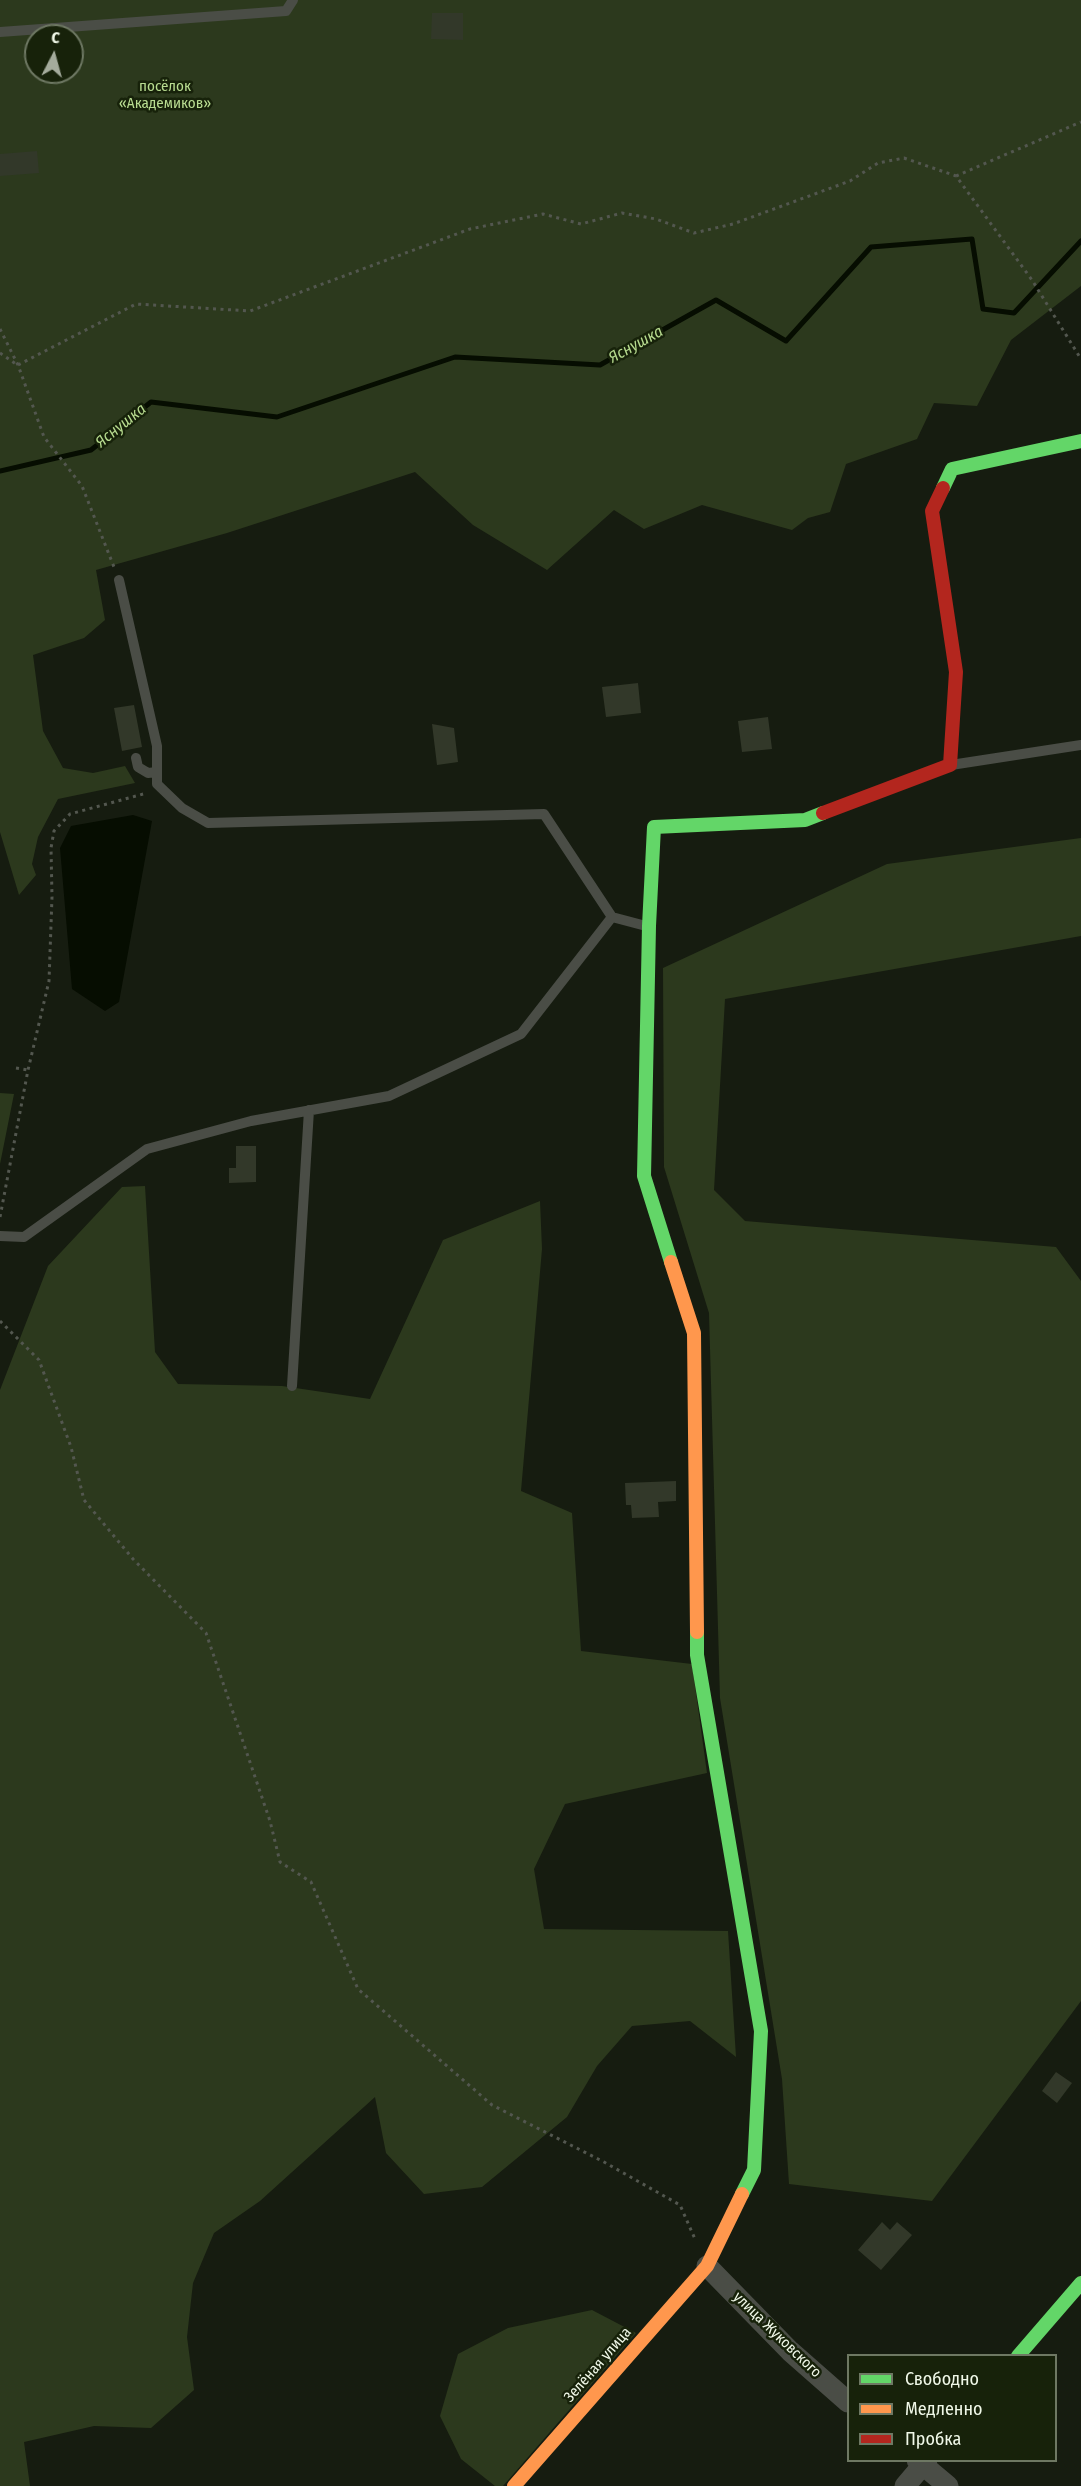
<!DOCTYPE html>
<html>
<head>
<meta charset="utf-8">
<style>
  body { margin:0 }
  #map { position:relative; width:1081px; height:2486px; overflow:hidden; background:#161c10; font-family:"Fira Sans Condensed",sans-serif }
  canvas { display:block }
  .legend { position:absolute; left:847px; top:2354px; width:210px; height:108px; box-sizing:border-box; background:#17220a; border:2px solid #6e7863; margin:0; padding:8px 10px; list-style:none; font-size:18px; color:#f0f8e8 }
  .legend li { display:flex; align-items:center; gap:12px; height:30px }
  .legend b { width:30px; border:2px solid #6e7863 }
  .north { position:absolute; left:24px; top:24px; width:60px; height:60px; box-sizing:border-box; background:#17220a; border:2px solid #6e7863; border-radius:50%; rotate:6deg; font-size:16px; font-weight:700; line-height:24px; text-align:center; color:#f0f8e8 }
  .north::after { content:''; display:block; margin:auto; width:21px; height:27px; background:#a4ab9c; clip-path:polygon(50% 0,100% 100%,50% 72%,0 100%) }
</style>
</head>
<body>
<div id="map">
<canvas width="1081" height="2486"></canvas>
<ul class="legend">
<li><b style="height:8px;background:#63d668"></b>Свободно</li>
<li><b style="height:8px;background:#ff974d"></b>Медленно</li>
<li><b style="height:8px;background:#b3261e"></b>Пробка</li>
</ul>
<div class="north">С</div>
</div>
<script>
const g = document.querySelector('canvas').getContext('2d');
g.lineJoin = 'round';
function paint(path, color) {
  g.fillStyle = color;
  g.fill(path, 'evenodd');
}
function shape(rows) {
  const path = new Path2D();
  for (const r of rows) {
    path.moveTo(r[0], r[1]);
    for (let i = 2; i < r.length; i += 2) path.lineTo(r[i], r[i + 1]);
  }
  return path;
}
function trace(path, color, width, dash) {
  g.strokeStyle = color;
  g.lineWidth = width;
  g.lineCap = dash ? 'butt' : 'round';
  g.setLineDash(dash || []);
  g.stroke(path);
}
function write(font, color, halo, rows, align = 'center') {
  g.font = font + ' "Fira Sans Condensed",sans-serif';
  g.lineWidth = 5;
  g.setLineDash([]);
  g.textBaseline = 'middle';
  g.strokeStyle = halo;
  g.fillStyle = color;
  for (const [text, x, y, turn = 0] of rows) {
    g.save();
    g.translate(x, y);
    g.rotate((+turn || 0) * Math.PI / 180);
    g.textAlign = isNaN(turn) ? turn : align;
    if (halo) g.strokeText(text, 0, 0);
    g.fillText(text, 0, 0);
    g.restore();
  }
}
paint(shape([
  [0,0,1081,0,1081,286,1011,340,977,406,934,403,917,439,846,464,830,512,808,518,792,530,702,505,644,529,614,510,547,570,473,525,415,472,227,533,96,570,105,620,84,638,33,655,43,731,63,768,93,773,125,766,135,783,58,799,38,837,32,864,36,875,19,895,0,832],
  [36,36,72,36,72,72,36,72],
  [1081,838,1081,936,725,999,714,1190,745,1221,1056,1247,1081,1281,1081,2001,932,2201,789,2184,782,2079,720,1698,709,1313,664,1167,663,968,887,864],
  [0,1093,14,1094,0,1164],
  [145,1186,155,1352,178,1384,282,1386,370,1399,443,1240,540,1201,542,1249,521,1491,572,1513,581,1651,692,1664,707,1773,565,1804,534,1869,544,1929,728,1931,736,2057,690,2021,632,2026,597,2066,567,2117,482,2187,424,2194,386,2153,375,2097,260,2201,214,2233,193,2283,187,2337,194,2390,151,2428,94,2426,24,2442,30,2486,0,2486,0,1390,48,1266,122,1187],
  [592,2310,636,2333,503,2486,495,2486,461,2459,440,2416,458,2354,508,2328]
]), '#2c391d');
paint(shape([
  [133,815,152,821,119,1002,105,1011,72,989,60,848,71,826]
]), '#060d01');
trace(shape([
  [0,471,91,450,151,402,277,417,455,357,600,365,716,300,786,341,871,247,972,239,983,309,1014,313,1081,241]
]), '#060d01', 5);
paint(shape([
  [432,13,463,13,463,40,431,39],
  [37,151,39,173,0,176,0,154],
  [638,683,641,713,606,717,602,687],
  [134,705,142,747,122,751,114,708],
  [768,717,772,749,742,752,738,721],
  [432,724,454,728,458,762,437,765],
  [236,1146,256,1146,256,1182,229,1183,229,1168,236,1168],
  [676,1481,676,1501,658,1502,659,1517,632,1518,631,1505,626,1505,625,1483],
  [1056,2072,1072,2083,1057,2103,1042,2091],
  [882,2222,890,2230,897,2222,912,2235,881,2270,858,2250]
]), '#323829');
trace(shape([
  [956,176,1081,122],
  [0,329,18,365,44,437,82,486,114,567],
  [0,353,16,364],
  [18,365,136,304,250,311,470,229,543,214,581,224,622,213,656,219,694,233,733,224,850,181,878,163,904,158,956,176,1032,280,1081,359],
  [16,1068,28,1070],
  [0,1217,28,1070,49,981,52,897,51,848,54,831,70,814,147,793],
  [0,1321,39,1360,71,1447,84,1500,133,1559,206,1633,270,1821,280,1862,311,1882,358,1989,492,2105,604,2162,680,2205,695,2239]
]), '#53574f', 3, [3, 4.5]);
trace(shape([
  [0,32,286,11,293,0],
  [119,580,157,746,157,784,182,808,208,823,544,814,612,917,646,926],
  [136,758,138,767,148,773,157,772],
  [951,765,1081,745],
  [0,1236,24,1237,147,1149,251,1121,389,1096,521,1034,612,917],
  [292,1386,309,1110]
]), '#4a4d46', 10);
trace(shape([
  [707,2266,790,2351,848,2402],
  [917,2460,948,2486],
  [905,2486,927,2460]
]), '#4a4d46', 21);
trace(shape([
  [943,488,952,469,1081,441],
  [671,1262,644,1176,649,926,654,827,805,820,823,813],
  [697,1632,697,1655,761,2031,754,2170,742,2194],
  [1018,2356,1081,2283]
]), '#63d668', 14);
trace(shape([
  [671,1262,694,1333,697,1632],
  [514,2486,707,2266,742,2194]
]), '#ff974d', 14);
trace(shape([
  [823,813,950,765,956,672,932,511,943,488]
]), '#b3261e', 14);
write('15px', '#b9dd91', '#17220a', [
  ["посёлок",165,87],
  ["«Академиков»",165,104]
]);
write('15px', '#f0f8e8', '#17220a', [
  ["улица Жуковского",777,2335,44],
  ["Зелёная улица",598,2365,-49]
]);
write('italic 16px', '#b6da8e', '#17220a', [
  ["Яснушка",636,345,-29],
  ["Яснушка",121,426,-39]
]);
</script>
</body>
</html>
